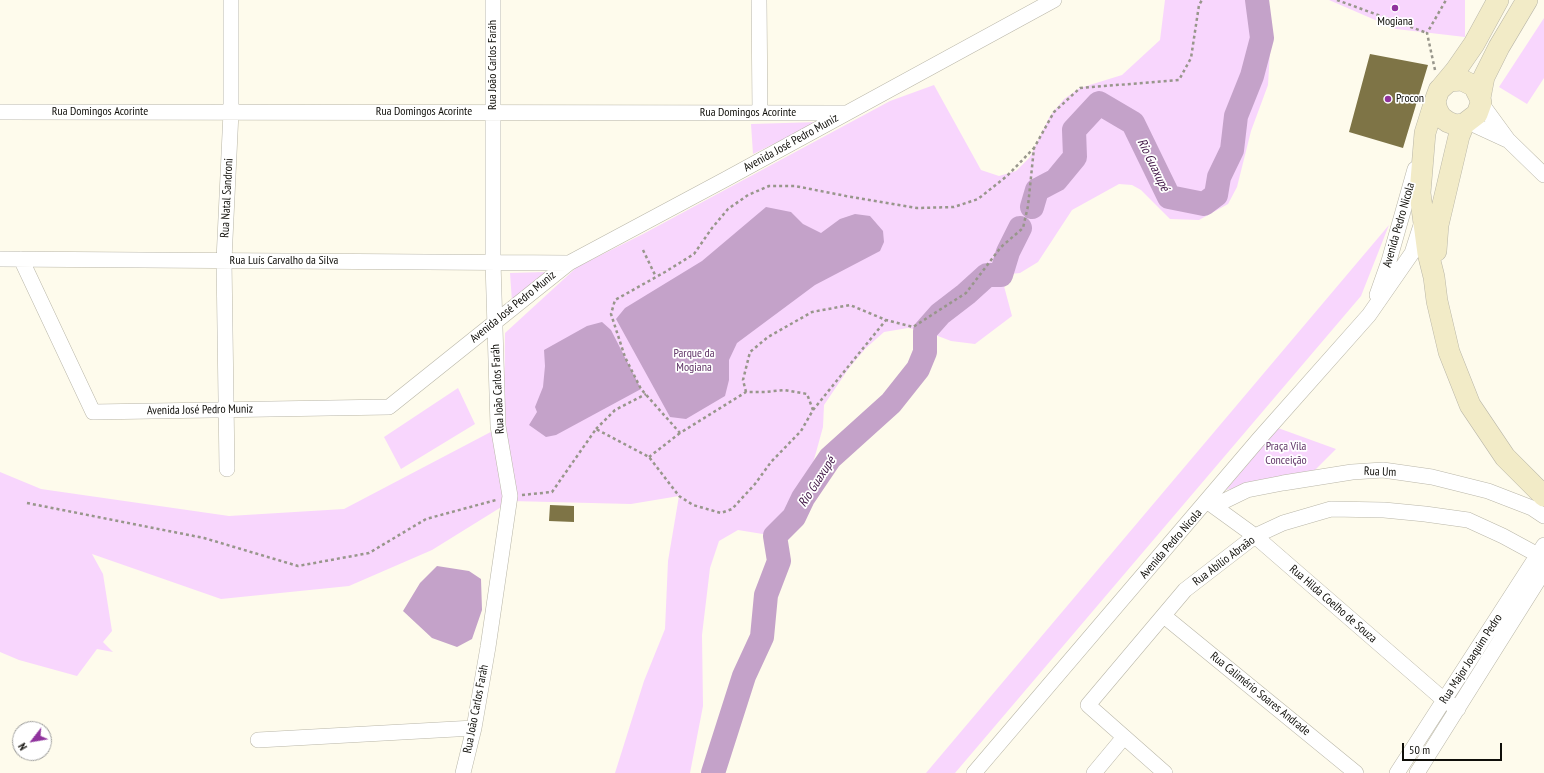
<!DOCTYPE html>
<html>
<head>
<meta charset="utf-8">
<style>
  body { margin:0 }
  #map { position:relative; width:1544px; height:773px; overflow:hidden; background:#fefbec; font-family:"PT Sans Narrow",sans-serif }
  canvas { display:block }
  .north { position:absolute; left:12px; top:721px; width:40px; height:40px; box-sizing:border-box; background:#fff; border:1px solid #9f9f9d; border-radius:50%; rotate:239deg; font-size:11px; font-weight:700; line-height:16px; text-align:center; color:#0f0e09 }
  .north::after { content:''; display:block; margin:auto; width:14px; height:18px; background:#8f339d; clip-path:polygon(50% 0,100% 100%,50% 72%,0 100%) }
  .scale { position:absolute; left:1402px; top:743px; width:100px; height:18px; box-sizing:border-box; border:2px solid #0f0e09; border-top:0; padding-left:5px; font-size:12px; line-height:14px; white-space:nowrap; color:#0f0e09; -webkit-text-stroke:3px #fff; paint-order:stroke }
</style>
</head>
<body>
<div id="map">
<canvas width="1544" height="773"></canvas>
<div class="north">N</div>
<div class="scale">50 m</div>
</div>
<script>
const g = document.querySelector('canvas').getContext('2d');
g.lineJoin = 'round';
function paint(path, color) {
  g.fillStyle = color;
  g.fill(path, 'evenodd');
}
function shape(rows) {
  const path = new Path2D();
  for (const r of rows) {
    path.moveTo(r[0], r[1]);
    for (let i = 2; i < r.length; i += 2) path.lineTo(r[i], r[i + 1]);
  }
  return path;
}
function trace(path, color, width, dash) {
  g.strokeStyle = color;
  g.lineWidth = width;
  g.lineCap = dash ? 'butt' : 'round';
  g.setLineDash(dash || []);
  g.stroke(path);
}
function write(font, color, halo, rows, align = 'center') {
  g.font = font + ' "PT Sans Narrow",sans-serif';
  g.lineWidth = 3.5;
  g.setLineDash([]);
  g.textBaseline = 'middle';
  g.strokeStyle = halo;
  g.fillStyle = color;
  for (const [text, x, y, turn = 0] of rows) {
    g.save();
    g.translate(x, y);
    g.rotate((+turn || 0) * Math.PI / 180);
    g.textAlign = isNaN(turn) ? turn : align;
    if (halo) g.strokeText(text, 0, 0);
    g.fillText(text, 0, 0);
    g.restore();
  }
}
paint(shape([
  [1165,0,1267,0,1271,34,1268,85,1251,131,1237,187,1228,204,1199,220,1170,219,1141,190,1132,185,1119,184,1072,210,1038,262,1020,273,1001,275,1012,316,975,344,951,341,925,331,908,328,884,332,866,348,849,368,824,405,823,427,812,467,792,503,780,520,775,536,738,530,719,541,710,568,702,635,703,706,690,773,615,773,644,681,665,629,668,561,679,496,631,504,511,501,432,550,349,586,221,599,92,554,103,574,112,631,103,642,113,652,97,649,77,676,19,660,0,652,0,472,41,489,229,516,344,509,504,425,505,333,577,267,643,234,890,101,934,85,981,170,999,176,1016,171,1030,157,1050,116,1064,99,1080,88,1122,75,1160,40],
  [1329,0,1465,0,1465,37,1396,29],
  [1544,18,1544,78,1527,104,1499,87],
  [819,122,753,154,751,124],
  [1389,225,1361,296,955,773,926,773],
  [546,272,512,302,510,273],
  [458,388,475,424,401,469,384,437],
  [1278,428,1336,449,1314,471,1226,490]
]), '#f8d6fd');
paint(shape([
  [766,207,791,212,803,224,821,233,840,219,855,214,870,216,883,231,884,242,880,251,815,285,737,343,729,360,729,380,725,396,686,419,670,417,616,319,625,308,702,261],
  [602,322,611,330,641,389,556,435,546,437,529,425,537,412,535,407,543,387,545,366,544,350,587,326],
  [437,566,469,571,481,579,482,610,472,639,457,647,432,638,403,611,420,583]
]), '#c4a2c9');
trace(shape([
  [1032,207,1037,190,1056,180,1075,157,1074,130,1099,103,1133,123,1169,197,1204,204,1216,195,1219,177,1232,150,1236,116,1252,76,1262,38,1257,0],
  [713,773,744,676,762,637,766,595,779,561,775,536,794,517,803,498,830,458,891,403,918,369,925,352,925,331,940,314,966,294,987,275,1001,275,1008,252,1020,228]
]), '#c4a2c9', 24);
paint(shape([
  [1370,54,1428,65,1403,148,1349,132],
  [550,505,574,506,574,522,549,521]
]), '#7e7446');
const minor = shape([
  [759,0,760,113],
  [1481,103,1508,140,1544,175],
  [0,112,846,113],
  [1468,122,1507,140],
  [0,259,569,263],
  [21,259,93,412,389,407,569,263,726,179,1054,0],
  [1377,295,1389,261,1415,169],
  [227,469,224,260,231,112,231,0],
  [1208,502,1255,536,1444,700,1458,709],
  [1214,506,1247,490,1283,483,1352,472,1383,470,1432,477,1488,491,1532,508,1544,516],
  [1164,616,1356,773],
  [258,740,474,728],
  [463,773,474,728,488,647,510,496,498,426,493,262,493,0],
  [974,773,1259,439,1369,315,1412,253,1422,222],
  [1094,773,1124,737],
  [1165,773,1088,705,1185,590,1255,536,1283,523,1331,509,1384,510,1425,514,1468,520,1503,536,1538,555,1544,561],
  [1397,773,1544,545],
  [1417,773,1544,571]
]);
const secondary = shape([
  [1441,88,1456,70,1474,44,1498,0],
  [1480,98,1484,77,1499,47,1527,0],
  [1435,101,1425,133,1420,193,1428,253,1434,277,1437,301,1449,352,1470,405,1505,457,1544,496],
  [1436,251,1438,225,1459,136,1464,124,1477,114,1481,103,1480,98,1474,86,1462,80,1449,81,1439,90,1435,101,1437,110,1441,117,1448,122,1456,125,1464,124]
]);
trace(minor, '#b9b6a8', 16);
trace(secondary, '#b9b6a8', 22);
trace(shape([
  [1337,0,1427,33],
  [1435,70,1427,33,1446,0],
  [643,250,656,277],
  [746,392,743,380,750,352,768,337,812,312,850,305,886,320,913,327,966,293,1001,247,1023,228,1028,206,1034,148,1054,112,1080,88,1179,80,1191,58,1199,5,1202,0],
  [813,410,886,320],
  [596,429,615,410,646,394],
  [649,457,680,433],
  [522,495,552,492,596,429,649,457,679,496,693,505,721,513,732,509,755,484,771,462,801,431,813,410,807,394,784,390,765,392,746,392,680,433,641,389,625,357,611,314,615,300,665,272,694,254,712,228,728,209,748,195,769,186,795,186,846,196,917,208,954,207,978,199,1007,176,1034,148],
  [27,503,204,538,298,566,369,553,426,519,496,500]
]), '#98968b', 2.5, [3, 3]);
trace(minor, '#fff', 15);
trace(secondary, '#f2ebc7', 21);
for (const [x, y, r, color] of [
  [1395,8,4,"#8f339d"],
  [1388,99,4,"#8f339d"]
]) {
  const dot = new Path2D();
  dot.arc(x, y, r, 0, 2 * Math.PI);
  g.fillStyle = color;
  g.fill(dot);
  trace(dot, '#fff', 1.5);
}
write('12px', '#0f0e09', '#fff', [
  ["Mogiana",1395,22],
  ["Procon",1396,99,"left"]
]);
write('12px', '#0f0e09', '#fff', [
  ["Rua João Carlos Faráh",493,65,-90],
  ["Rua Domingos Acorinte",100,112],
  ["Rua Domingos Acorinte",424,112],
  ["Rua Domingos Acorinte",748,113],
  ["Avenida José Pedro Muniz",791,143,-29],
  ["Rua Natal Sandroni",227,198,-87],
  ["Avenida Pedro Nicola",1399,225,-74],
  ["Rua Luís Carvalho da Silva",284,261],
  ["Avenida José Pedro Muniz",513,307,-39],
  ["Rua João Carlos Faráh",498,389,-93],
  ["Avenida José Pedro Muniz",200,410,-1],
  ["Rua Um",1380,472,2],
  ["Avenida Pedro Nicola",1171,544,-49],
  ["Rua Abílio Abraão",1224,561,-37],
  ["Rua Hilda Coelho de Souza",1333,604,41],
  ["Rua Major Joaquim Pedro",1471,659,-57],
  ["Rua Calimério Soares Andrade",1260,694,39],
  ["Rua João Carlos Faráh",476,709,-79]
]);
write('12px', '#603567', '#fff', [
  ["Parque da",694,354],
  ["Mogiana",694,368],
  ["Praça Vila",1286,447],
  ["Conceição",1286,461]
]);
write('italic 13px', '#401646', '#fff', [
  ["Rio Guaxupé",1153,165,64],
  ["Rio Guaxupé",817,482,-57]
]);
</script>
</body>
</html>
